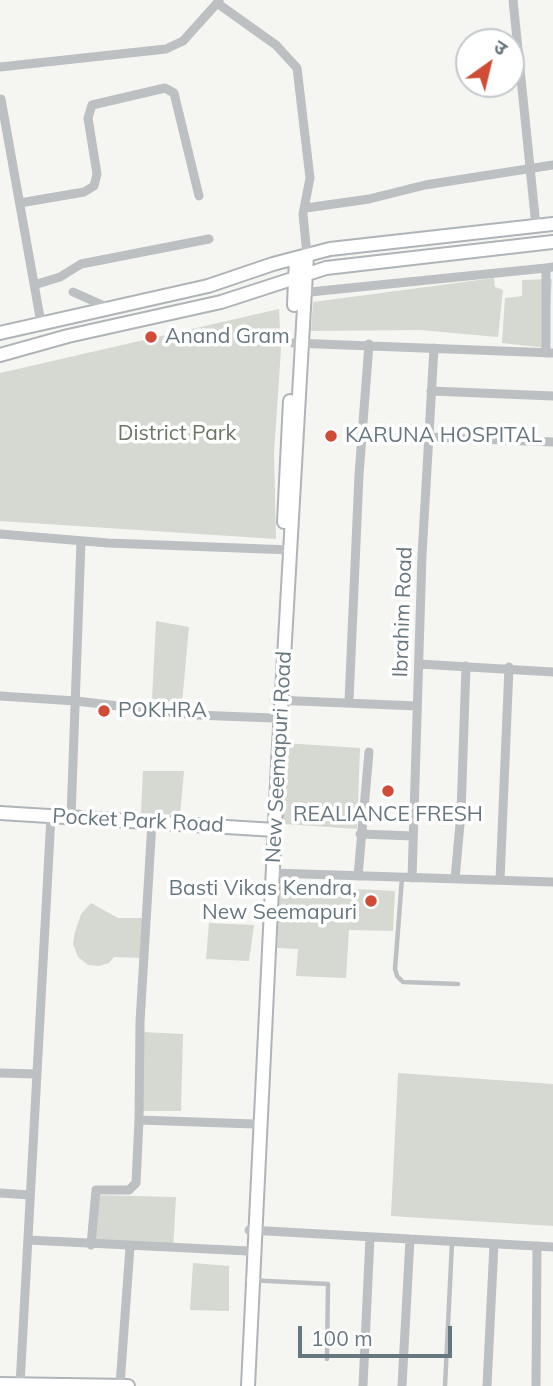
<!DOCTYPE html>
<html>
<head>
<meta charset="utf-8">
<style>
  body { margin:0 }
  #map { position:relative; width:553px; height:1386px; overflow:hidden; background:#f5f5f2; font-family:Mulish,"Noto Sans Devanagari",sans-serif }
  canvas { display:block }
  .north { position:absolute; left:455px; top:28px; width:70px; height:70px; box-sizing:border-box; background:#fff; border:2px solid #c2c9cc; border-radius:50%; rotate:34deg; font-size:19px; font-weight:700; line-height:28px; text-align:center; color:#677780 }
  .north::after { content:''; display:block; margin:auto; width:24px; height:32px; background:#d04c37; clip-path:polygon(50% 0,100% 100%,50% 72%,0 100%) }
  .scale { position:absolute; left:298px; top:1326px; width:154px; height:32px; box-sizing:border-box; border:4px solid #677780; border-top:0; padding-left:9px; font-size:21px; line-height:24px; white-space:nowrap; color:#677780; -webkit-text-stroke:5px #fff; paint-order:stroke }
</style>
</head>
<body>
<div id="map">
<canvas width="553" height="1386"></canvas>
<div class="north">उ</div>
<div class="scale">100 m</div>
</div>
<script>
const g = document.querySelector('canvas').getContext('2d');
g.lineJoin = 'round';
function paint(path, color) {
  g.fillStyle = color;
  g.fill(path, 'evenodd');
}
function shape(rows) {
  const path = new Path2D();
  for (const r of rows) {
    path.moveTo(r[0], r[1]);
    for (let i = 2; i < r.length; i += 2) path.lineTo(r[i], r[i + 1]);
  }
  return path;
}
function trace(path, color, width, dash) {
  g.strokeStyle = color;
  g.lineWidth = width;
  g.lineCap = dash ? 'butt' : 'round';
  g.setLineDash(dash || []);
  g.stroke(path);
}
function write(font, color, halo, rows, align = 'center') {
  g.font = font + ' Mulish,sans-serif';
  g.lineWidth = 7;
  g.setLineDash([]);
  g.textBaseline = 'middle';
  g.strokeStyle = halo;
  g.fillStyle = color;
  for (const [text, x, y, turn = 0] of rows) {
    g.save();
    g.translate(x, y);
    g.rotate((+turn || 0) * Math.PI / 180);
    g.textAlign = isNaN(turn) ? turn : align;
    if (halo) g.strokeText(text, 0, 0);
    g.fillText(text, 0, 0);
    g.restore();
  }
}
paint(shape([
  [494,278,495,287,503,290,498,337,420,330,311,331,313,302],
  [552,279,547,348,502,343,505,298,522,296,522,280],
  [279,309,281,349,274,453,276,539,0,521,0,373],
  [156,621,189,627,182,703,152,699],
  [284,743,360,748,357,829,283,824],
  [143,771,184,771,180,815,141,813],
  [279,885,395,891,393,931,349,930,346,978,296,976,298,949,277,948],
  [91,903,118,918,142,918,140,958,114,957,109,963,99,966,88,965,78,957,73,944,75,932,81,914],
  [209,923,254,925,249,961,206,959],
  [142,1032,183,1034,181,1111,138,1111],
  [398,1073,553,1084,553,1226,391,1216],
  [91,1195,176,1197,173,1250,95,1247],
  [193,1263,229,1266,229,1311,190,1310]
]), '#d5d9d1');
const secondary = shape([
  [294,305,296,258],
  [0,333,208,286,273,264,330,249,553,224],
  [0,355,68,336,221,302,326,268,553,242],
  [284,522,290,401],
  [0,813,275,830],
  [0,1384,128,1386],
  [248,1386,278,763,307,255]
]);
trace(secondary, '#afb4b8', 16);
trace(shape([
  [402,878,395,969,397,976,403,982,458,984],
  [247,1280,328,1284,327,1359],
  [445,1386,452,1243]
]), '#bcc0c3', 4.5);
trace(shape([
  [513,0,536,226],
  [217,3,276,45,297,68,310,178,303,214,307,255],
  [0,67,166,49,183,41,219,1],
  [1,99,41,323],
  [20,203,84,192,94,186,97,174,88,118,92,105,165,88,174,93,199,196],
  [306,208,369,199,425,185,553,165],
  [34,285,60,277,81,264,209,239],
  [73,292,109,308],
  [300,293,546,268],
  [293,343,553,353],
  [546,353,546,268,553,267],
  [431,391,553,396],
  [428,437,553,442],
  [0,534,108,543,291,550],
  [419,664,553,672],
  [0,696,76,701,195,715,273,718],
  [274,700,417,706],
  [349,701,359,475,369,344],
  [71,817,81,541],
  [360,834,413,836],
  [273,873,553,882],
  [358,876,369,752],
  [412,878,422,555,434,348],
  [455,879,461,813,466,666],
  [500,880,509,667],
  [0,1073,37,1074],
  [139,1120,140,1022,152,822],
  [0,1193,30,1195],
  [249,1230,553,1247],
  [28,1240,248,1251],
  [91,1245,96,1190,129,1190,136,1183,139,1120,254,1124],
  [20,1385,51,816],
  [120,1385,130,1247],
  [363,1386,370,1237],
  [402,1386,410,1239],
  [487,1386,494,1244],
  [536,1386,537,1246]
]), '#bcc0c3', 9);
trace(secondary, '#fff', 12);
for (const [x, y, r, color] of [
  [151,337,7,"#d04c37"],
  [331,436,7,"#d04c37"],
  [104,711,7,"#d04c37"],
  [388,791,7,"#d04c37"],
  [371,901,7,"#d04c37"]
]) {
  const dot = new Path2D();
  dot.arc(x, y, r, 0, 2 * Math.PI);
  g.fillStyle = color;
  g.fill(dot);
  trace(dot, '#fff', 2.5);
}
write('21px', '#677780', '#fff', [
  ["Anand Gram",165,337],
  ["KARUNA HOSPITAL",345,436],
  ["POKHRA",118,711],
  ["REALIANCE FRESH",388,815,"center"],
  ["Basti Vikas Kendra,",357,889,"right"],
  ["New Seemapuri",357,913,"right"]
], 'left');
write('21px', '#6b7765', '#fff', [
  ["District Park",177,434]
]);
write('21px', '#677780', '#fff', [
  ["Ibrahim Road",403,612,-88],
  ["New Seemapuri Road",279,757,-87],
  ["Pocket Park Road",138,821,3]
]);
</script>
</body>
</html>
